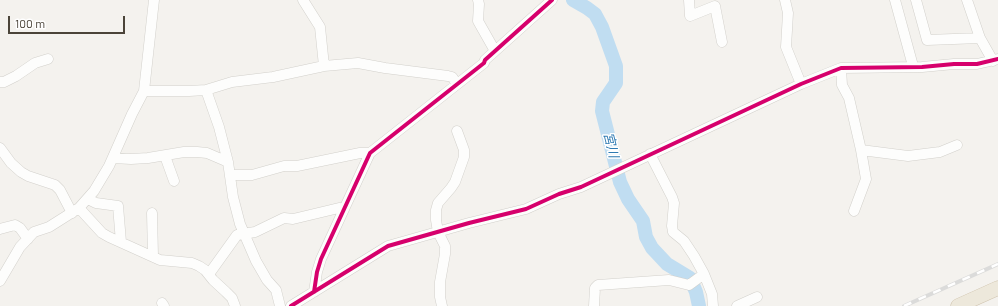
<!DOCTYPE html>
<html>
<head>
<meta charset="utf-8">
<style>
  body { margin:0 }
  #map { position:relative; width:998px; height:306px; overflow:hidden; background:#f4f2ee; font-family:Barlow,sans-serif }
  canvas { display:block }
  .scale { position:absolute; left:8px; top:16px; width:117px; height:18px; box-sizing:border-box; border:2px solid #4b4439; border-top:0; padding-left:5px; font-size:12px; line-height:14px; white-space:nowrap; color:#4b4439; -webkit-text-stroke:3px #fff; paint-order:stroke }
</style>
</head>
<body>
<div id="map">
<canvas width="998" height="306"></canvas>
<div class="scale">100 m</div>
</div>
<script>
const g = document.querySelector('canvas').getContext('2d');
g.lineJoin = 'round';
function shape(rows) {
  const path = new Path2D();
  for (const r of rows) {
    path.moveTo(r[0], r[1]);
    for (let i = 2; i < r.length; i += 2) path.lineTo(r[i], r[i + 1]);
  }
  return path;
}
function trace(path, color, width, dash) {
  g.strokeStyle = color;
  g.lineWidth = width;
  g.lineCap = dash ? 'butt' : 'round';
  g.setLineDash(dash || []);
  g.stroke(path);
}
function write(font, color, halo, rows, align = 'center') {
  g.font = font + ' Barlow,"Noto Sans JP",sans-serif';
  g.lineWidth = 3;
  g.setLineDash([]);
  g.textBaseline = 'middle';
  g.strokeStyle = halo;
  g.fillStyle = color;
  for (const [text, x, y, turn = 0] of rows) {
    g.save();
    g.translate(x, y);
    g.rotate((+turn || 0) * Math.PI / 180);
    g.textAlign = isNaN(turn) ? turn : align;
    if (halo) g.strokeText(text, 0, 0);
    g.fillText(text, 0, 0);
    g.restore();
  }
}
trace(shape([
  [573,0,587,8,595,14,602,27,616,66,616,83,603,102,602,111,620,182,628,199,643,221,646,237,652,248,667,264,690,278,696,292,699,306]
]), '#c0ddf1', 14);
const minor = shape([
  [303,0,320,27,324,66],
  [478,0,479,4,478,21,495,51],
  [689,0,690,16,715,6,722,42],
  [785,0,788,13,786,47,801,84],
  [895,0,913,66],
  [916,0,927,40,980,38],
  [967,0,980,38,993,61],
  [841,68,842,85,849,98,861,150,866,179,854,211],
  [0,82,4,82,16,76,35,63,48,59],
  [206,90,219,127,228,162,233,197,240,224,256,261,267,280,276,290,280,306],
  [144,91,189,91,206,90,232,82,273,77,324,66,358,63,385,68,448,76,452,77,457,84],
  [0,148,11,163,21,172,28,176,55,185,60,190,72,213],
  [861,150,908,156,940,152,957,145],
  [650,154,672,197,674,203,672,226,673,232,684,241,694,256,704,274,712,294,713,306],
  [165,156,174,181],
  [113,158,131,159,148,158,184,152,197,152,207,153,228,162],
  [231,175,252,175,284,166,297,166,360,153,370,153],
  [88,199,96,203,118,206,121,242],
  [79,208,102,233,109,237,160,260,192,263,199,266,205,270,213,280,226,292,232,298,235,306],
  [152,213,153,256],
  [0,229,15,225,20,228,28,239],
  [209,274,237,235,255,232,284,218,293,219,339,208,344,209],
  [0,281,20,247,34,232,49,227,79,208,94,191,109,166,132,114,144,91,154,0],
  [314,292,317,272,321,259,370,153,484,63,485,60,552,0],
  [162,303,164,306],
  [291,306,388,246,469,223,526,209,559,194,581,187,801,84,841,68,922,67,954,64,977,64,998,59],
  [442,306,440,297,440,282,445,254,445,246,438,232,436,220,436,210,438,203,451,188,455,182,464,157,464,150,457,131],
  [594,306,595,288,598,285,669,280,689,285,704,274],
  [737,306,757,297]
]);
const highway = shape([
  [958,306,998,288]
]);
trace(minor, '#d2d0cb', 11);
trace(highway, '#ccbfa9', 15);
trace(minor, '#fdfdfc', 10);
trace(highway, '#ede8db', 14);
const rail = shape([
  [904,306,998,264]
]);
trace(rail, '#dbdbda', 4);
trace(rail, '#fff', 2.5, [8]);
trace(shape([
  [314,292,317,272,321,259,370,153,484,63,485,60,552,0],
  [291,306,388,246,469,223,526,209,559,194,581,187,801,84,841,68,922,67,954,64,977,64,998,59]
]), '#d6006c', 4);
write('italic 13px', '#2e7ab2', '#fff', [
  ["宮川",611,145,76]
]);
</script>
</body>
</html>
